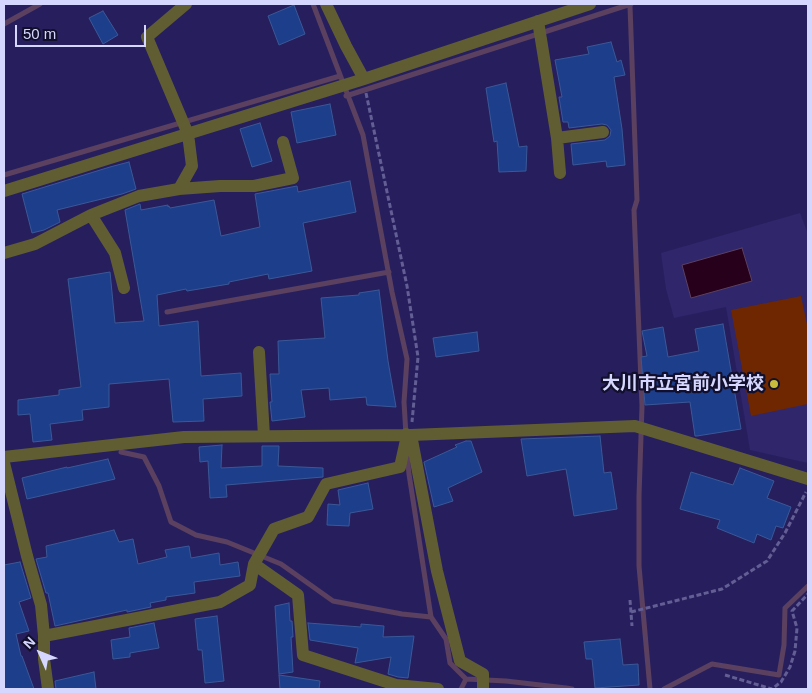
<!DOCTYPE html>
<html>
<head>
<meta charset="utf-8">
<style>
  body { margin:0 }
  #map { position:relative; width:812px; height:693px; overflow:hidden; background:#271f5d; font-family:Helvetica,sans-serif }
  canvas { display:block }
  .frame { position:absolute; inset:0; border:5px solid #d6d7fe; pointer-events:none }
  .north { position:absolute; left:15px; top:628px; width:50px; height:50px; -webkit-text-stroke:4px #110f2b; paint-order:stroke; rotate:314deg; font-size:14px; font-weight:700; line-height:20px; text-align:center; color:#d6d7fe }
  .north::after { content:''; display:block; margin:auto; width:18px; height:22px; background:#d6d7fe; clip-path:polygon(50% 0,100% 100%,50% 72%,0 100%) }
  .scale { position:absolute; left:15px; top:25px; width:131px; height:22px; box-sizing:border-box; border:2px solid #d6d7fe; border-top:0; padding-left:6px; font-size:15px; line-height:18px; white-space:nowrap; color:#d6d7fe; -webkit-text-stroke:4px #110f2b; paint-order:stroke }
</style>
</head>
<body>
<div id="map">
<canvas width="812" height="693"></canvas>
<div class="frame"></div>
<div class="north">N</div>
<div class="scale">50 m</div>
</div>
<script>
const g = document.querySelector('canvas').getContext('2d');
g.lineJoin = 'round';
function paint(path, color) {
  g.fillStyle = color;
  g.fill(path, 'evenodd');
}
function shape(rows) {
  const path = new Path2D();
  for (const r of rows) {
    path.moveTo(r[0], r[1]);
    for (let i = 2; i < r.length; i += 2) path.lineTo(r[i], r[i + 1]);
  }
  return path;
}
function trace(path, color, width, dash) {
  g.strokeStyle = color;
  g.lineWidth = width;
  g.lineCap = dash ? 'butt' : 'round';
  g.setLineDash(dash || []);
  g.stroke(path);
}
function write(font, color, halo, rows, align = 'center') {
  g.font = font + ' Helvetica,"Noto Sans JP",sans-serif';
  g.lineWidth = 4.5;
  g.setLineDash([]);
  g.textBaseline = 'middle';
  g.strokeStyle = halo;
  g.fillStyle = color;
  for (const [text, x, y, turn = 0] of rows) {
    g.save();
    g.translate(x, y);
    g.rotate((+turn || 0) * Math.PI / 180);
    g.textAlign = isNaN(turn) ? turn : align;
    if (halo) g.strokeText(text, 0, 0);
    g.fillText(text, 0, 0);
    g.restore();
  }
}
paint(shape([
  [800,213,808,234,808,463,750,450,726,307,674,318,666,289,661,253]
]), '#2f266c');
paint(shape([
  [801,296,808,329,808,404,751,416,731,310]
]), '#6e2700');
const water = shape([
  [742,248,752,281,691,298,682,265,742,248]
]);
paint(water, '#27001b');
trace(water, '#5c405f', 1);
trace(shape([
  [313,4,363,135,392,292,407,359,404,402,406,435],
  [630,6,637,200,634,210,642,406,639,496,639,566,650,689],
  [4,24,40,4],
  [346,96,631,4],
  [4,175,340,76],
  [167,312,389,272],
  [121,452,144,457,159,486,171,522,196,535,227,542,281,564,333,601,402,614,431,617,446,639,450,663,466,679,506,681,566,688,572,689],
  [407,455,409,474,431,617],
  [461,689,466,679],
  [664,689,712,664,779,675,784,645,785,608,808,586]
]), '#5c405f', 5);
const building = shape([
  [294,5,305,34,279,45,268,16,294,5],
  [103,11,118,35,103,44,89,18,103,11],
  [611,42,617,62,621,60,625,75,614,77,622,129,625,165,607,167,606,161,573,165,571,144,605,140,610,136,611,130,607,125,602,124,569,128,568,122,563,122,559,97,562,97,555,60,589,54,587,47,611,42],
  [506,83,519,147,527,146,526,171,499,172,497,141,494,142,486,88,506,83],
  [330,104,336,135,297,143,291,112,330,104],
  [260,123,272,161,252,167,240,129,260,123],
  [129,162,136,189,122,194,57,210,60,222,44,230,32,233,22,194,110,167,129,162],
  [350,181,356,212,303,223,312,271,269,279,268,274,229,282,229,284,187,291,186,289,157,295,159,326,198,321,201,376,241,373,242,396,203,399,204,421,173,422,169,379,109,384,109,407,82,410,83,420,50,424,52,440,33,442,30,414,18,415,18,400,59,395,59,390,81,387,68,279,110,272,115,323,144,321,125,210,140,204,141,210,168,205,168,207,169,206,170,208,214,200,221,236,260,227,255,194,297,186,298,192,350,181],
  [379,290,388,361,396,407,367,405,366,397,330,400,329,388,301,390,305,417,272,421,270,402,272,402,270,374,279,374,278,341,325,338,321,298,359,295,359,293,379,290],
  [723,324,741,429,697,436,695,436,690,402,645,405,641,357,647,356,642,331,663,327,668,357,699,351,695,329,723,324],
  [477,332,479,351,436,357,433,338,477,332],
  [600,436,604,473,611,472,617,509,574,516,566,469,527,476,521,439,600,436],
  [466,441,471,441,482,472,448,488,453,501,434,507,424,462,457,447,455,445,466,441],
  [222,445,221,468,262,466,262,446,279,446,278,466,323,468,323,477,226,485,227,497,210,498,208,461,200,462,199,447,222,445],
  [108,459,115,479,27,499,22,478,67,467,67,468,108,459],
  [740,468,774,481,767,498,791,507,783,528,776,526,771,540,757,534,754,543,717,528,720,520,680,509,691,472,733,485,740,468],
  [368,483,373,509,350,513,349,526,327,525,328,504,340,505,338,490,368,483],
  [114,530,119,542,133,539,138,564,167,557,165,550,189,546,191,558,219,553,220,565,238,562,240,576,194,582,195,593,166,597,166,600,150,603,151,607,127,612,127,610,55,626,48,593,46,593,36,559,47,557,46,546,114,530],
  [20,562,31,598,19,602,29,631,16,634,21,656,22,656,34,689,4,689,4,565,20,562],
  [289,603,290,621,292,621,293,637,291,637,293,672,279,674,275,606,289,603],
  [217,616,224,681,205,683,202,650,198,650,195,619,217,616],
  [154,623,159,648,130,653,130,657,113,659,111,640,130,637,129,628,154,623],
  [308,623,361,627,361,624,384,626,383,637,414,636,408,678,398,677,388,674,391,657,355,663,358,648,310,640,308,623],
  [620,639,623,665,638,664,639,685,595,688,592,659,586,659,584,642,620,639],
  [94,672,96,689,56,689,55,681,94,672],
  [279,675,320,681,319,689,280,689,279,675]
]);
paint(building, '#1c3e8b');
trace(building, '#3b5896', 1);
trace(shape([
  [366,93,407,286,418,357,412,422],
  [630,600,632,626],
  [631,612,722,589,767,561,785,533,806,492],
  [725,675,772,689,781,682,790,667,795,651,797,628,792,611,808,594]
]), '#635e94', 3, [5, 2.5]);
trace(shape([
  [326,4,346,46,364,79],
  [538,21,557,138,560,173],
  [557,138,603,132],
  [179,189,192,166,188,134,147,37,186,4],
  [4,191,364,79,590,4],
  [91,215,115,253,124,288],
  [4,253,35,244,91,215,139,196,179,189,220,186,254,186,293,178,283,142],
  [259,352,264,436],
  [411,435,437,571,460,661,483,674,483,689],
  [4,457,184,437,411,435,635,426,808,479],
  [4,463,27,556,41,605,44,636,44,659,48,689],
  [254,564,298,595,303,655,396,685,438,689],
  [44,636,220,602,250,585,254,564,274,529,308,517,326,484,400,467,406,440,406,434]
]), '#615d33', 12);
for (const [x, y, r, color] of [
  [774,384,5,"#c8bb3b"]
]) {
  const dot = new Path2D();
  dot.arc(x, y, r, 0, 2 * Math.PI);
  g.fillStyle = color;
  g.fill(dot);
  trace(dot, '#110f2b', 2);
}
write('bold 18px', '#d6d7fe', '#110f2b', [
  ["大川市立宮前小学校",764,384]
], 'right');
</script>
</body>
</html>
